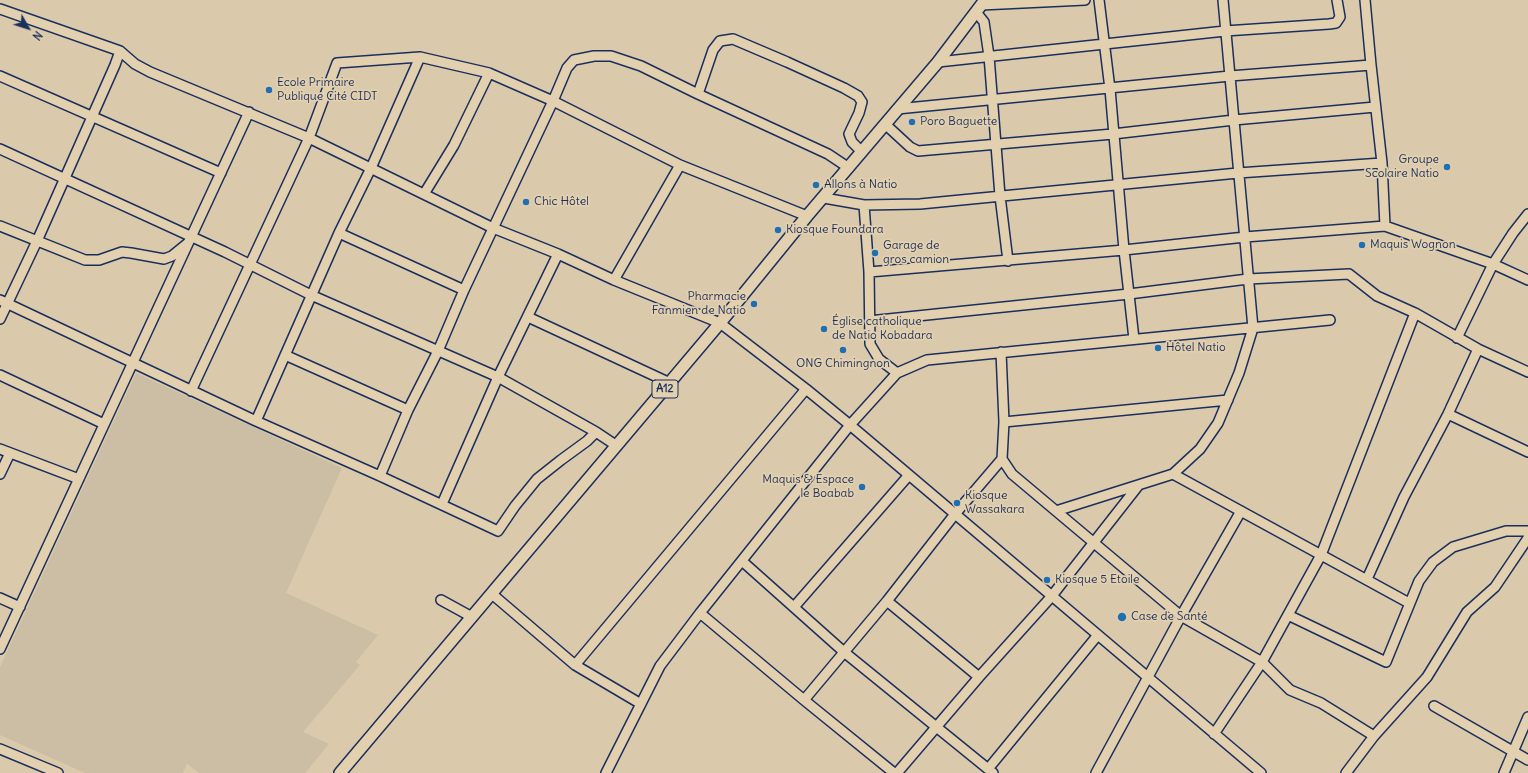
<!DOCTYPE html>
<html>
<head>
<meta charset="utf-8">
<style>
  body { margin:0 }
  #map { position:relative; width:1528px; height:773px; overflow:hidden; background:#dacaab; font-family:Delius,sans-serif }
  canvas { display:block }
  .north { position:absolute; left:8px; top:8px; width:40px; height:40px; -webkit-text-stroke:3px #e2d0ae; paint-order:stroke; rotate:129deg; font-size:11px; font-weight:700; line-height:16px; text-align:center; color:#1b2f5e }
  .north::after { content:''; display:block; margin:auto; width:14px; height:18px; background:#1b2f5e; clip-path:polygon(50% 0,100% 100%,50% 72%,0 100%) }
</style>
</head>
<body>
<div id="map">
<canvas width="1528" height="773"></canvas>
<div class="north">N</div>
</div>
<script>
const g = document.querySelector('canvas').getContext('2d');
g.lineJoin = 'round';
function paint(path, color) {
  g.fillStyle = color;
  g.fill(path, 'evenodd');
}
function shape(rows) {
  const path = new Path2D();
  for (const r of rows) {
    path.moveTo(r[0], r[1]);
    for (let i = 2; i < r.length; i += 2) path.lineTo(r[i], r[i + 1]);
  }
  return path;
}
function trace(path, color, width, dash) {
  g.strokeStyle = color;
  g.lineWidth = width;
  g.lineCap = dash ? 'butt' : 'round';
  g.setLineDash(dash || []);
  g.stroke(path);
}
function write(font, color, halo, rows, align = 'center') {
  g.font = font + ' Delius,sans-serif';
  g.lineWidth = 3.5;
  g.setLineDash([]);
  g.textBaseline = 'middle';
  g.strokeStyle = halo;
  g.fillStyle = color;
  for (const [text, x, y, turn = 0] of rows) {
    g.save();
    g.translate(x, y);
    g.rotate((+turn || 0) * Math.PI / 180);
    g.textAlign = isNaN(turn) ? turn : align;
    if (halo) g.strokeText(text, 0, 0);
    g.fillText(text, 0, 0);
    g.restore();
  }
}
paint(shape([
  [136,373,342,468,286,593,378,635,356,662,360,665,303,732,329,744,305,773,199,773,187,764,183,773,85,773,0,735,0,667]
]), '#cbbea5');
const minor = shape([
  [1099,0,1110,89,1124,250,1134,339],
  [1365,0,1371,65,1382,163,1385,226],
  [981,5,1085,0],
  [0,9,120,51,135,64,150,72,309,138,493,228,558,254,614,280,720,323,806,389,850,425,1261,773],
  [976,12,984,22,989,56,1000,196,1008,261],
  [938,62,1225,31,1329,24,1336,23,1340,17,1337,0],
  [0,76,221,173],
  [698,94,713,50,720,41,733,39,787,62,844,88,858,96,862,102,859,113,849,134,852,142,862,152],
  [897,109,1230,76,1371,65],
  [885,124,910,147,918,151,1113,134,1234,120,1375,107],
  [0,149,225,252,311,295,498,377,596,432,617,446],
  [424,194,454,145,489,73],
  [824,198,864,205,920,204,1238,173,1382,163],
  [864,205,869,272,870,344,879,359,897,373],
  [0,226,85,260,99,260,122,252,131,253,164,259,172,256,188,243],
  [339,233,464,290],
  [869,272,1124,250,1245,237,1385,226,1493,264,1528,280],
  [614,280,680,165],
  [0,300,256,421,380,476,498,531,515,506,537,479,561,460,587,441,596,432],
  [528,317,670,383],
  [0,319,37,241,115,65,120,51],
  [869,321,1129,294,1248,279,1349,274,1377,296,1415,313,1478,349,1528,372],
  [1457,338,1493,264,1513,233,1528,214],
  [1001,352,1004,422,1002,459,1012,474,1181,616,1262,662,1290,690,1321,703,1374,736],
  [285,355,408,410],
  [0,375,104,424],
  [191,391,309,138,337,63,420,57,489,73,553,101,680,165,807,216],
  [1448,414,1528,452],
  [256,421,339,233,371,168,420,57],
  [1004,422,1228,400],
  [0,449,79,479],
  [0,474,10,453],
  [1173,474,1409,603],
  [380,476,408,410,438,351,464,290,553,101,567,68,574,60,594,56,611,56,641,66,698,94,828,154,849,168],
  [442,504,498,377,558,254],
  [1056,511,1173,474,1200,449,1218,423,1239,373,1253,328,1223,0],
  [742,561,844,652,993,773],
  [1367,579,1404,497,1448,414,1478,349],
  [492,594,575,665,641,704],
  [0,598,20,607],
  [441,600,472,617],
  [887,601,979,677],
  [794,607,909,475],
  [700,613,804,700,894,773],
  [1288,615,1386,662,1419,581,1433,562,1453,547,1506,531,1528,531],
  [0,649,249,112],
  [575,665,806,389],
  [804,700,887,601,955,514,1002,459],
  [1434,706,1528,760],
  [1214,734,1262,662,1321,555,1415,313],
  [0,749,58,773],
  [988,769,1097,636],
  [606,773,660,666,700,613,850,425,897,373,927,360,1330,320],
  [897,773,979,677,1051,597,1138,486],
  [1096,773,1181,616,1241,511],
  [1346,773,1374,736,1427,677,1467,612,1495,587,1528,538],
  [1504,773,1528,717]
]);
const major = shape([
  [340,773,720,323,807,216,938,62,985,0]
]);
trace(minor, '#1b2f5e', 12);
trace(major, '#1b2f5e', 14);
trace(minor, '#e2d0ae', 9);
trace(major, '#e2d0ae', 11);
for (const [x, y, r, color] of [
  [269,90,4,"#1f6fb2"],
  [912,122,4,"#1f6fb2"],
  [1447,167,4,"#1f6fb2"],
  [816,185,4,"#1f6fb2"],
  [526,202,4,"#1f6fb2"],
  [778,230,4,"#1f6fb2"],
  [1362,245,4,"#1f6fb2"],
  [875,253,4,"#1f6fb2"],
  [754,304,4,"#1f6fb2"],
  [824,329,4,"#1f6fb2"],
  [1158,348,4,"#1f6fb2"],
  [843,350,4,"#1f6fb2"],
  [862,487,4,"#1f6fb2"],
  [957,503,4,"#1f6fb2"],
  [1047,580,4,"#1f6fb2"],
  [1122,617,5,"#1f6fb2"]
]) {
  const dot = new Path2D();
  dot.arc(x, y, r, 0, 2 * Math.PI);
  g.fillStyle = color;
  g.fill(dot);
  trace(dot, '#e2d0ae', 1.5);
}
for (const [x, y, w] of [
  [665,389,26]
]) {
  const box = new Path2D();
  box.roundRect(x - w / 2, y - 9, w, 18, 3);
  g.fillStyle = '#e2d0ae';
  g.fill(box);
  trace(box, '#1b2f5e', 1);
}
write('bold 11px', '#1b2f5e', null, [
  ["A12",665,389]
]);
write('12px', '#1b2f5e', '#e2d0ae', [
  ["Ecole Primaire",277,83],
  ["Publique Cité CIDT",277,97],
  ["Poro Baguette",920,122],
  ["Groupe",1439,160,"right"],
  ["Scolaire Natio",1439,174,"right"],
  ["Allons à Natio",824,185],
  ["Chic Hôtel",534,202],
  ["Kiosque Foundara",786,230],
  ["Maquis Wognon",1370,245],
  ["Garage de",883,246],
  ["gros camion",883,260],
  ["Pharmacie",746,297,"right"],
  ["Fanmien de Natio",746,311,"right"],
  ["Église catholique",832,322],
  ["de Natio Kobadara",832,336],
  ["Hôtel Natio",1166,348],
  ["ONG Chimingnon",843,364,"center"],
  ["Maquis & Espace",854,480,"right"],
  ["le Boabab",854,494,"right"],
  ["Kiosque",965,496],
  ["Wassakara",965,510],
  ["Kiosque 5 Etoile",1055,580],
  ["Case de Santé",1131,617]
], 'left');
</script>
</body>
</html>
